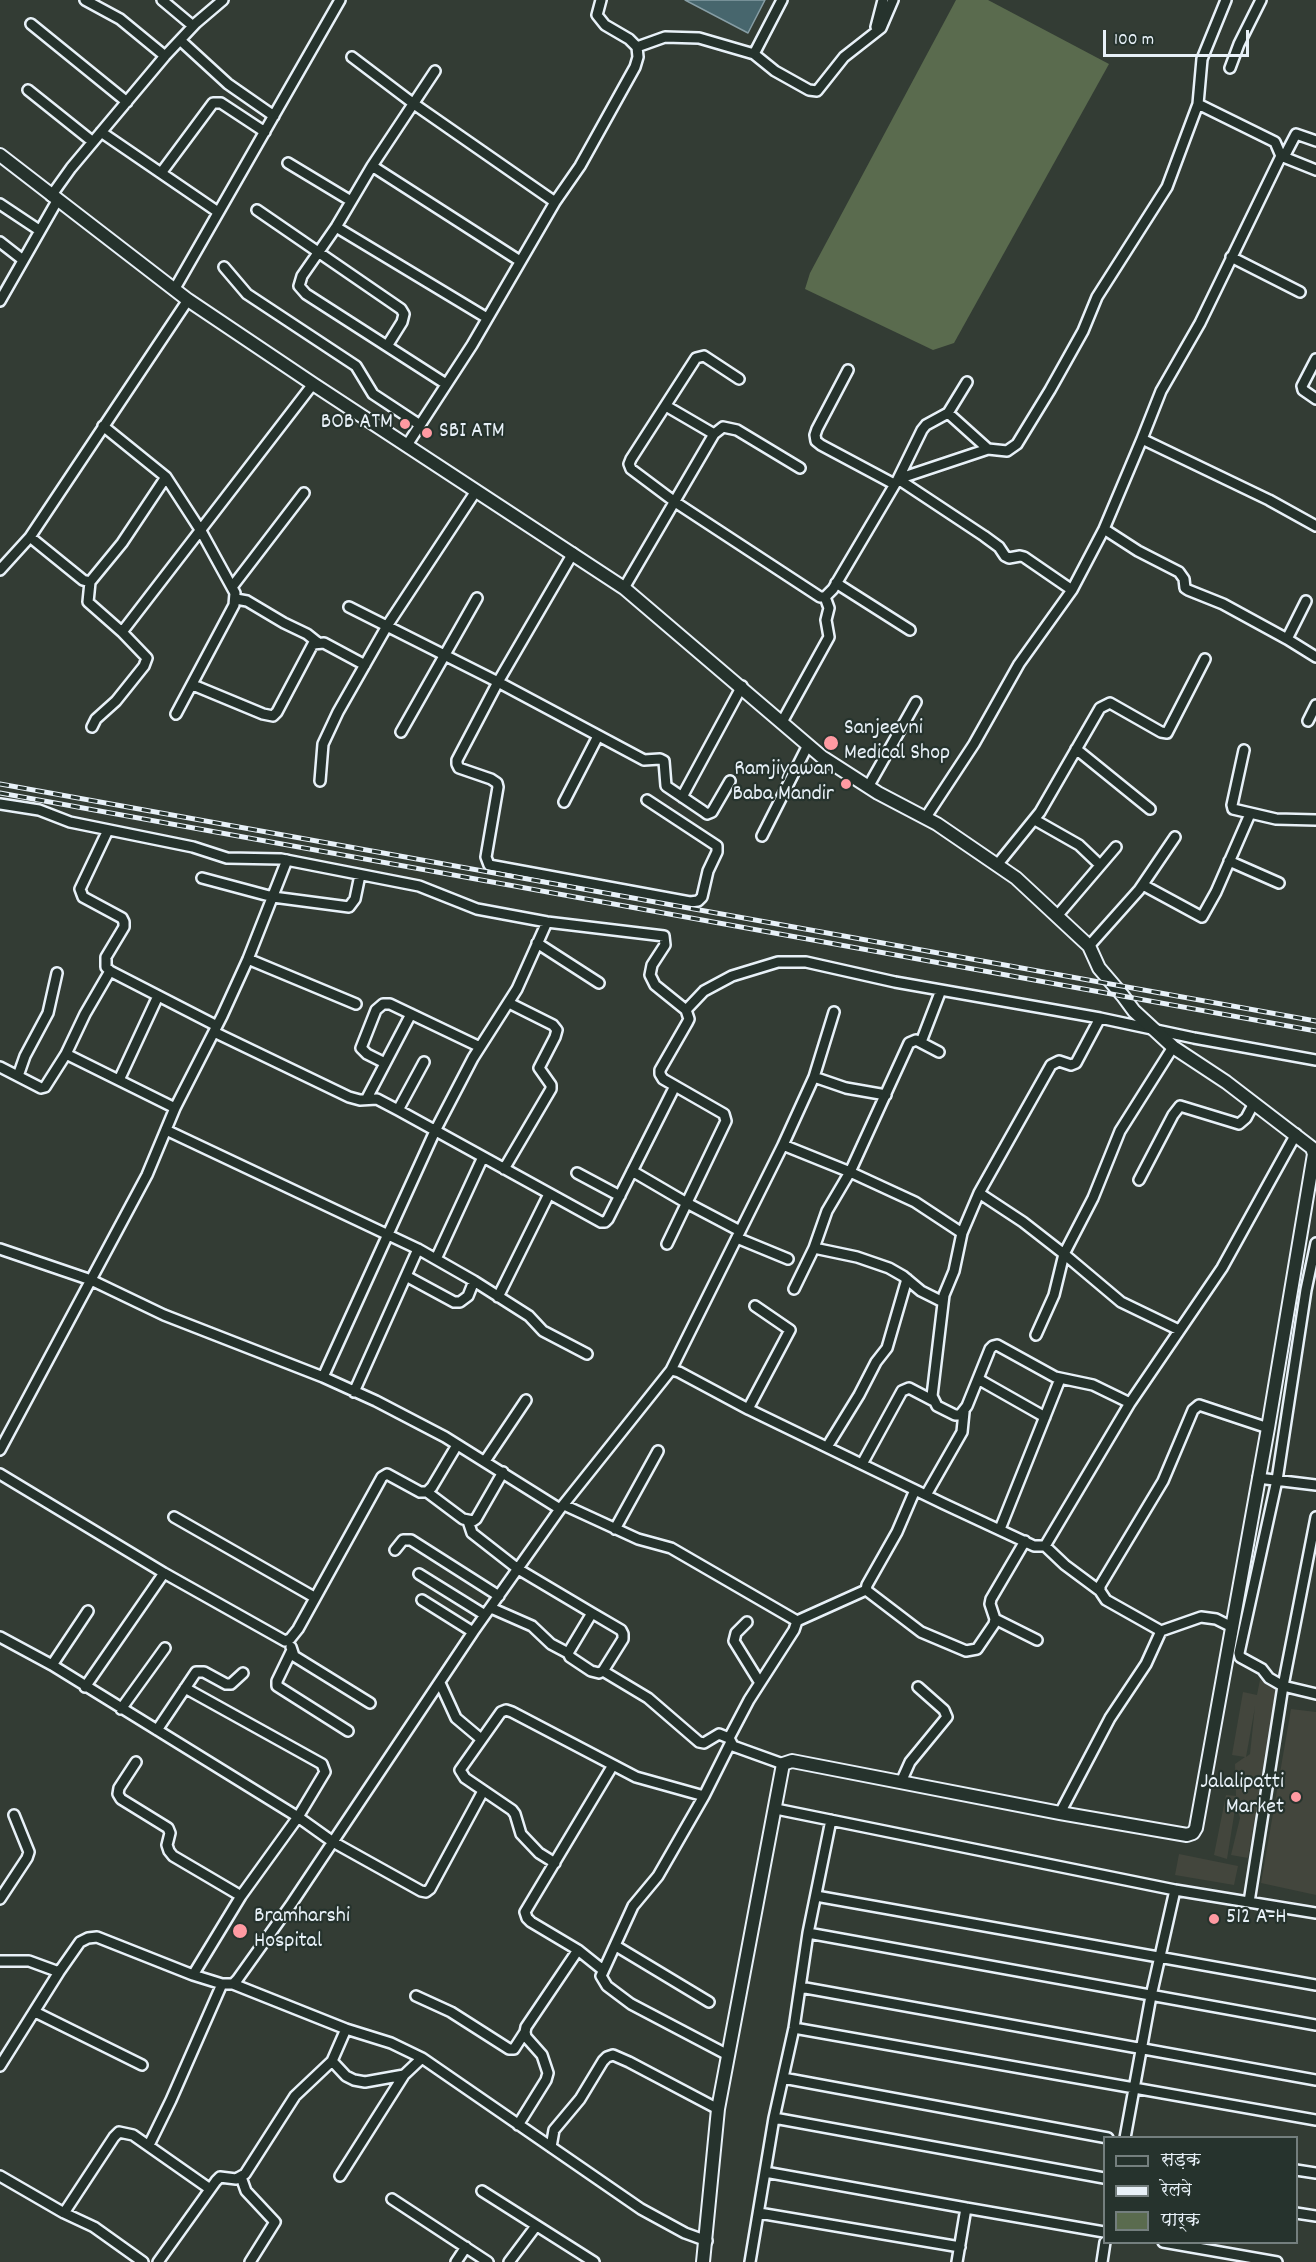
<!DOCTYPE html>
<html>
<head>
<meta charset="utf-8">
<style>
  body { margin:0 }
  #map { position:relative; width:1316px; height:2262px; overflow:hidden; background:#333c34; font-family:Dekko,"Playpen Sans Deva",sans-serif }
  canvas { display:block }
  .legend { position:absolute; left:1103px; top:2136px; width:195px; height:108px; box-sizing:border-box; background:#26332d; border:2px solid #747f7e; margin:0; padding:8px 10px; list-style:none; font-size:18px; color:#e8f1f8 }
  .legend li { display:flex; align-items:center; gap:12px; height:30px }
  .legend b { width:30px; border:2px solid #747f7e }
  .scale { position:absolute; left:1103px; top:30px; width:146px; height:27px; box-sizing:border-box; border:3px solid #e8f1f8; border-top:0; padding-left:8px; font-size:18px; line-height:21px; white-space:nowrap; color:#e8f1f8; -webkit-text-stroke:4px #26332d; paint-order:stroke }
</style>
</head>
<body>
<div id="map">
<canvas width="1316" height="2262"></canvas>
<ul class="legend">
<li><b style="height:8px;background:#26332d"></b>सड़क</li>
<li><b style="height:8px;background:#e8f1f8"></b>रेलवे</li>
<li><b style="height:16px;background:#5a6b4e"></b>पार्क</li>
</ul>
<div class="scale">100 m</div>
</div>
<script>
const g = document.querySelector('canvas').getContext('2d');
g.lineJoin = 'round';
function paint(path, color) {
  g.fillStyle = color;
  g.fill(path, 'evenodd');
}
function shape(rows) {
  const path = new Path2D();
  for (const r of rows) {
    path.moveTo(r[0], r[1]);
    for (let i = 2; i < r.length; i += 2) path.lineTo(r[i], r[i + 1]);
  }
  return path;
}
function trace(path, color, width, dash) {
  g.strokeStyle = color;
  g.lineWidth = width;
  g.lineCap = dash ? 'butt' : 'round';
  g.setLineDash(dash || []);
  g.stroke(path);
}
function write(font, color, halo, rows, align = 'center') {
  g.font = font + ' Dekko,sans-serif';
  g.lineWidth = 4.5;
  g.setLineDash([]);
  g.textBaseline = 'middle';
  g.strokeStyle = halo;
  g.fillStyle = color;
  for (const [text, x, y, turn = 0] of rows) {
    g.save();
    g.translate(x, y);
    g.rotate((+turn || 0) * Math.PI / 180);
    g.textAlign = isNaN(turn) ? turn : align;
    if (halo) g.strokeText(text, 0, 0);
    g.fillText(text, 0, 0);
    g.restore();
  }
}
paint(shape([
  [1278,1676,1248,1858,1231,1855,1240,1818,1236,1803,1227,1859,1214,1855,1226,1795,1236,1796,1235,1764,1245,1757,1232,1755,1243,1692,1257,1695,1260,1680],
  [1255,1706,1250,1754,1246,1757,1255,1707],
  [1291,1709,1316,1712,1316,1895,1261,1883],
  [1179,1854,1238,1866,1234,1885,1175,1875]
]), '#43463d');
paint(shape([
  [956,0,988,0,1109,64,954,343,933,350,805,289,810,273]
]), '#5a6b4e');
const water = shape([
  [685,0,765,0,748,33,685,0]
]);
paint(water, '#47666d');
trace(water, '#879ea5', 1.5);
const minor = shape([
  [85,0,120,19,165,56],
  [162,0,193,26],
  [31,24,127,102],
  [876,27,883,0],
  [180,40,228,84,274,116],
  [637,47,665,37,699,38,754,54,775,71,809,90,817,91,844,57,881,28,893,0],
  [754,54,782,0],
  [352,57,414,104,555,202],
  [1230,68,1239,44,1261,0],
  [435,71,372,166,336,227,302,276,299,286,306,294,446,384],
  [28,90,93,142],
  [1198,104,1269,139,1275,142,1281,156,1316,170],
  [101,132,218,212],
  [1284,157,1296,134,1316,141],
  [288,163,351,201],
  [372,166,520,261],
  [161,173,213,103,221,103,265,132],
  [51,196,71,168,165,56,196,23,223,0],
  [0,204,39,230],
  [257,210,401,309,404,314,402,322,387,346],
  [336,227,487,318],
  [0,242,23,260],
  [1231,257,1300,292],
  [224,267,247,294,356,366,373,394,420,425],
  [174,290,340,0],
  [0,301,57,201],
  [1316,359,1302,386,1303,390,1316,399],
  [848,370,817,429,815,435,816,441,821,445,894,484],
  [739,379,704,356,696,358,631,459,629,464,631,469,675,502,820,597,825,597,833,589,898,479,922,430,926,425,948,413,967,382],
  [666,406,714,434],
  [948,413,988,449,1007,451,1017,444,1050,390,1083,331,1097,297,1167,187,1198,104,1202,59,1226,0],
  [103,426,166,477,201,531,235,593,234,605,176,714],
  [1142,439,1161,391,1200,323,1281,156],
  [407,445,472,345,555,202,580,166,635,67,638,57,637,47,629,39,605,25,597,15,601,0],
  [898,479,984,536,999,547,1005,556,1009,558,1020,556,1024,557,1072,590,1104,529,1142,439,1269,500,1316,526],
  [898,479,988,449],
  [1104,529,1138,551,1179,572,1184,579,1185,588,1188,590,1223,604,1287,639],
  [30,537,83,580,90,582,122,543,166,477],
  [573,553,498,682,457,760,457,764,459,768,491,779,497,783,498,787,486,857,489,865,690,902,698,901,702,897,708,871,717,852,717,846,647,800],
  [0,570,30,537,188,300],
  [90,582,88,602,122,632,147,658,144,666,116,701,96,719,92,727],
  [836,583,910,630],
  [232,587,304,493],
  [624,588,714,434,723,427,737,430,800,468],
  [236,599,247,601,284,623,307,634,317,642],
  [1306,601,1287,639,1316,657],
  [349,607,498,682,644,760,660,759,664,761,666,786,703,811,707,814,712,812,730,781],
  [122,632,313,384],
  [193,685,263,714,273,716,277,712,313,644,324,643,365,665],
  [1308,721,1316,705],
  [782,722,829,637,826,620,829,608,825,597],
  [401,732,477,598],
  [1076,749,1150,809],
  [1244,750,1232,805,1233,809,1276,819,1316,820],
  [320,781,323,744,338,712,387,626,476,491],
  [868,787,916,702],
  [682,797,742,686],
  [564,802,598,736],
  [0,804,39,810,70,822,193,847,227,858,281,859,419,886,477,909,547,922,664,936,665,945,652,965,650,975,655,985,686,1010,704,991,732,976,778,962,806,962,895,982,1100,1018,1194,1038,1316,1060],
  [926,817,974,744,1019,664,1072,590],
  [1035,820,1079,845,1100,865],
  [108,830,80,889,83,897,122,918,124,922,124,927,106,957,106,967,110,971,217,1026],
  [762,836,808,745],
  [1229,861,1279,883],
  [997,865,1040,812,1100,708,1110,703,1161,732,1167,733,1205,659],
  [202,878,273,897,349,907,355,899,360,875],
  [1143,885,1202,917,1216,892,1250,814],
  [1057,916,1116,847],
  [537,943,599,983],
  [1089,946,1139,890,1175,837],
  [248,959,356,1004],
  [1100,1018,1076,1063,1071,1065,1059,1061,1051,1065,979,1193,962,1233,954,1271,944,1295,932,1396,937,1406,955,1415,960,1415,967,1406,990,1349,993,1346,997,1345,1055,1377,1093,1385,1130,1403],
  [214,1032,349,1097,360,1100,377,1099,398,1110,601,1222,605,1222,608,1219,675,1086],
  [921,1042,941,990],
  [939,1052,916,1040,909,1043,850,1172,915,1202,962,1233],
  [66,1054,85,1014,110,971],
  [385,1063,367,1054,361,1048,376,1010,383,1004,390,1004,480,1047],
  [0,1067,41,1088,45,1087,66,1054,175,1108],
  [18,1076,25,1056,48,1013,57,973],
  [814,1077,834,1012],
  [119,1080,158,996],
  [367,1098,411,1014],
  [398,1110,424,1062],
  [166,1130,418,1249,474,1281,529,1316,543,1331,587,1354],
  [504,1169,551,1089,551,1085,539,1068,555,1037,557,1030,553,1025,509,1003],
  [632,1171,685,1202,740,1231],
  [577,1173,620,1196],
  [1139,1180,1173,1115,1180,1106,1239,1124,1246,1118,1254,1103],
  [979,1193,1023,1222,1064,1254,1121,1302,1179,1330],
  [737,1238,788,1259],
  [1316,1243,1306,1290,1277,1480,1239,1653,1240,1657,1262,1669,1269,1678,1283,1686,1316,1694],
  [667,1244,726,1121,724,1114,663,1079,660,1074,660,1070,687,1023,689,1019,686,1010],
  [814,1248,857,1257,889,1268,903,1276,921,1291,943,1302],
  [0,1249,91,1280,164,1315,323,1377,376,1401,445,1437,560,1509],
  [436,1259,483,1157],
  [406,1276,454,1302,460,1302,468,1296,474,1281],
  [794,1289,814,1248,827,1211,850,1172,783,1145,814,1077,846,1088,886,1095],
  [498,1297,549,1194],
  [1036,1335,1054,1295,1064,1254,1093,1198,1120,1131,1173,1047],
  [671,1370,783,1145],
  [323,1377,435,1131,473,1058,517,989,547,922],
  [978,1379,1045,1417],
  [354,1392,418,1249],
  [748,1409,790,1330,755,1306],
  [827,1447,859,1395,876,1362,887,1348,907,1279],
  [0,1450,147,1175,175,1108,222,1016,248,959,287,860],
  [485,1461,526,1400],
  [862,1464,902,1391,909,1388,932,1400],
  [0,1474,164,1573,285,1641,290,1639,298,1629,382,1477,387,1474,420,1492,427,1492,432,1487,457,1445],
  [1258,1478,1316,1485],
  [915,1490,897,1532,867,1585,866,1590,921,1632,966,1651,977,1649,994,1624,995,1619,990,1604,991,1599,1025,1541],
  [427,1492,463,1519,473,1521,476,1519,503,1472],
  [926,1495,962,1432,964,1412],
  [564,1505,638,1539,671,1548,797,1621,794,1630,749,1700,729,1738,733,1746,783,1764],
  [174,1517,314,1597],
  [468,1521,472,1533,518,1569,592,1613,621,1630,623,1634,623,1639,603,1671,599,1673,591,1671,570,1657,568,1653,592,1613],
  [615,1529,658,1451],
  [1000,1529,1060,1379],
  [1045,1546,1065,1565,1100,1591],
  [395,1550,403,1540,411,1540,499,1596],
  [419,1574,485,1615],
  [422,1600,473,1632],
  [491,1608,532,1626,551,1644,568,1653],
  [995,1619,1037,1640],
  [797,1621,866,1590],
  [747,1622,736,1633,734,1641,760,1683],
  [1161,1631,1201,1617,1216,1619,1232,1627],
  [0,1637,52,1665,298,1817,333,1842,421,1891,426,1892,430,1889,483,1791],
  [291,1647,294,1656,370,1703],
  [291,1652,277,1681,277,1686,348,1731],
  [52,1665,88,1611],
  [603,1671,648,1698,699,1742,704,1743,719,1734,729,1738],
  [440,1683,456,1718,481,1739],
  [85,1687,164,1573],
  [185,1688,322,1764,325,1772,298,1817,241,1896,193,1975],
  [121,1709,165,1648],
  [157,1730,196,1672,204,1672,226,1684,231,1684,243,1673],
  [136,1762,119,1788,118,1794,121,1799,168,1828,170,1833,167,1845,169,1851,173,1856,241,1896],
  [901,1782,910,1762,947,1717,944,1710,918,1687],
  [776,1809,1175,1890,1316,1913],
  [1060,1813,1110,1718,1146,1664,1161,1631,1106,1600,1100,1591,1100,1586,1163,1481,1193,1410,1199,1405,1268,1428],
  [555,1863,539,1853,521,1834,515,1814,512,1810,465,1778,460,1770,501,1712,506,1710,512,1712,636,1777,704,1796],
  [816,1896,1316,1985],
  [0,1899,27,1858,29,1852,14,1815],
  [1249,1902,1283,1686,1316,1517],
  [808,1933,1316,2025],
  [616,1946,709,2002],
  [0,1961,29,1961,59,1972],
  [603,1970,578,1950,531,1922,527,1918,525,1912,613,1765],
  [233,1984,346,2029,391,2043,422,2058,641,2209,685,2233,707,2241],
  [800,1987,1316,2080],
  [416,1996,451,2012,509,2049,514,2049,525,2032],
  [35,2012,142,2065],
  [794,2028,1316,2120],
  [728,2055,631,2004,607,1986,601,1976,633,1906,658,1876,704,1796,730,1744],
  [332,2061,346,2076,354,2080,365,2082,404,2075,422,2058],
  [0,2066,59,1972,80,1942,88,1938,97,1937,193,1975,222,1984,233,1984,237,1980,292,1903,473,1632,560,1509,671,1370,679,1372,748,1409,944,1504,1034,1546,1045,1546,1130,1403,1222,1268,1296,1134],
  [783,2078,1108,2138],
  [774,2118,1104,2178],
  [518,2125,546,2080,548,2073,542,2055,526,2037,525,2032,526,2027,578,1950],
  [1125,2138,1151,1996,1175,1890],
  [149,2145,171,2100,222,1984],
  [551,2147,554,2130,580,2099,603,2061,607,2057,613,2055,629,2062,718,2109],
  [1296,2170,1316,2173],
  [765,2172,966,2208],
  [0,2176,64,2213,94,2227,143,2262],
  [340,2176,404,2075],
  [241,2177,246,2191,275,2222,250,2262],
  [482,2191,594,2262],
  [392,2199,488,2262],
  [64,2213,114,2137,119,2132,133,2135,210,2189],
  [759,2213,960,2247],
  [1296,2213,1316,2216],
  [1163,2242,1277,2262],
  [158,2262,216,2181,220,2177,236,2179,245,2174,295,2096,332,2061,346,2029],
  [456,2262,466,2247],
  [509,2262,536,2226],
  [750,2262,774,2118,794,2028,808,1933,831,1820],
  [957,2262,966,2208,1104,2232],
  [1102,2262,1105,2242]
]);
const tertiary = shape([
  [0,155,188,300,313,384,624,588,822,757,878,793,937,824,1016,878,1089,946,1099,968,1123,996,1134,1011,1173,1047,1226,1082,1312,1148,1314,1154,1268,1428,1196,1828,1193,1833,1187,1835,1060,1813,792,1761,783,1764,718,2109,703,2262]
]);
trace(minor, '#e8f1f8', 14);
trace(tertiary, '#e8f1f8', 16);
trace(minor, '#26332d', 9);
trace(tertiary, '#26332d', 12);
const rail = shape([
  [0,784,1316,1021],
  [0,793,1316,1031]
]);
trace(rail, '#e8f1f8', 5);
trace(rail, '#26332d', 3, [9]);
for (const [x, y, r, color] of [
  [405,424,6,"#ff9aa2"],
  [427,433,6,"#ff9aa2"],
  [831,743,8,"#ff9aa2"],
  [846,784,6,"#ff9aa2"],
  [1296,1797,6,"#ff9aa2"],
  [1214,1919,6,"#ff9aa2"],
  [240,1931,8,"#ff9aa2"]
]) {
  const dot = new Path2D();
  dot.arc(x, y, r, 0, 2 * Math.PI);
  g.fillStyle = color;
  g.fill(dot);
  trace(dot, '#26332d', 2);
}
write('22px', '#e8f1f8', '#26332d', [
  ["BOB ATM",393,424,"right"],
  ["SBI ATM",439,433],
  ["Sanjeevni",844,730],
  ["Medical Shop",844,755],
  ["Ramjiyawan",834,771,"right"],
  ["Baba Mandir",834,796,"right"],
  ["Jalalipatti",1284,1784,"right"],
  ["Market",1284,1809,"right"],
  ["Bramharshi",254,1918],
  ["Hospital",254,1943],
  ["512 A-H",1226,1919]
], 'left');
</script>
</body>
</html>
